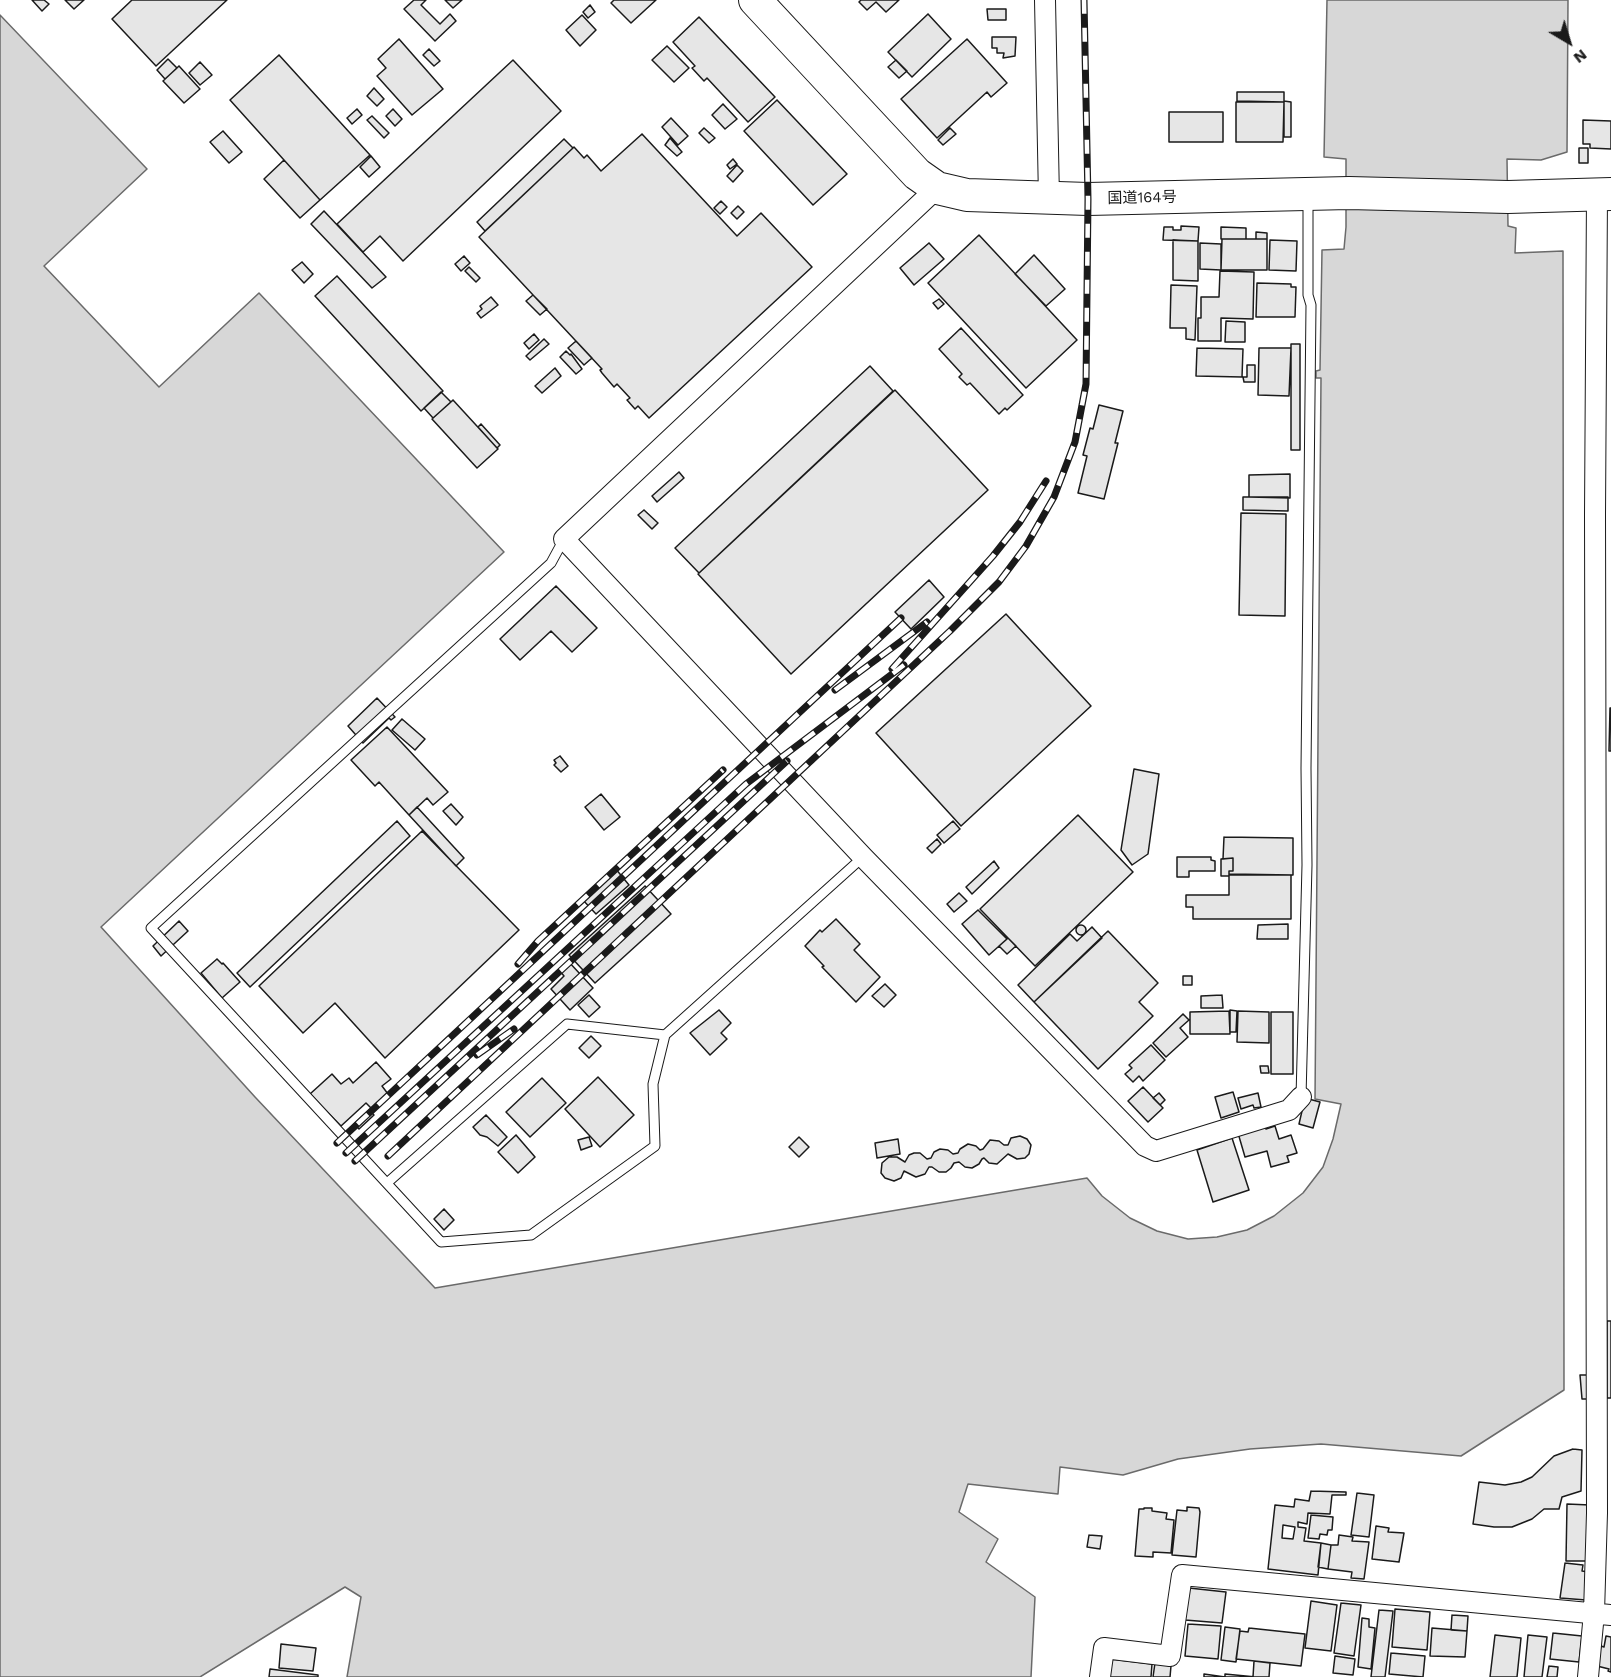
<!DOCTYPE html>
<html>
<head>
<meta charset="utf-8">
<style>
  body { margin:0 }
  #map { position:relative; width:1611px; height:1677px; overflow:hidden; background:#fff; font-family:"Work Sans",sans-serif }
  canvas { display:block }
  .north { position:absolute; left:1539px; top:12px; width:60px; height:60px; -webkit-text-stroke:4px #fff; paint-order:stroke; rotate:142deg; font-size:16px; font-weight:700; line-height:24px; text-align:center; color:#1a1a1a }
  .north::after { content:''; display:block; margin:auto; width:21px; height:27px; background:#1a1a1a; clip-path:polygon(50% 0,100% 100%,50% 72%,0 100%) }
</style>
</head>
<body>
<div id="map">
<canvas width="1611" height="1677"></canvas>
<div class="north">N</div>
</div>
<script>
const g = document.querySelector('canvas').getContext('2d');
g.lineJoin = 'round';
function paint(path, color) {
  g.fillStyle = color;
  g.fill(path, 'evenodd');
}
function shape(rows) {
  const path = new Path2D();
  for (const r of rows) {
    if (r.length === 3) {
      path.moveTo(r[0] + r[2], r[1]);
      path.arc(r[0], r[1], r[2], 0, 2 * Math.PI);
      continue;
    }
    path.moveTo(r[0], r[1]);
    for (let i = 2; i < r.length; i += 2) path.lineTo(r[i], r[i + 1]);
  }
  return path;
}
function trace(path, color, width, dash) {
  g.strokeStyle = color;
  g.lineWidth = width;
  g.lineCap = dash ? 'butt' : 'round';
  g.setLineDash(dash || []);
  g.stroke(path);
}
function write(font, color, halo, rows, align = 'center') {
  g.font = font + ' "Work Sans","Noto Sans JP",sans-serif';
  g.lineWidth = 4.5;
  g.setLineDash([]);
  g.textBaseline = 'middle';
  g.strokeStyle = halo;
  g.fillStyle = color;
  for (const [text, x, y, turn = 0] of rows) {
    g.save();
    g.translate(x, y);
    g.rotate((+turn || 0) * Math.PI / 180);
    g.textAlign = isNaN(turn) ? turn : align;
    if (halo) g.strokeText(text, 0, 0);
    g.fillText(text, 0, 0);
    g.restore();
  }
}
const water = shape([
  [1327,0,1568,0,1567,152,1541,160,1507,159,1508,226,1516,228,1515,253,1563,251,1564,1390,1461,1456,1321,1444,1250,1449,1178,1459,1123,1475,1060,1467,1058,1494,968,1484,959,1512,998,1539,986,1562,1035,1597,1031,1677,347,1677,361,1597,345,1587,200,1677,0,1677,0,15,147,169,44,266,159,387,259,293,504,552,101,927,255,1097,435,1288,1087,1178,1102,1196,1130,1218,1157,1231,1188,1239,1217,1237,1247,1230,1274,1216,1303,1193,1323,1167,1333,1139,1341,1104,1315,1099,1321,378,1316,378,1316,371,1320,370,1322,250,1344,249,1346,227,1346,159,1324,157,1327,0]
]);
paint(water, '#d7d7d7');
trace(water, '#6a6a6a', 1.5);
const building = shape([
  [32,0,44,0,49,4,42,11,32,0],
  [65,0,84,0,74,9,65,0],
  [132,0,227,0,156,66,112,19,132,0],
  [414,0,426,0,421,5,440,24,450,14,456,21,435,41,404,9,414,0],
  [445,0,462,0,453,8,445,0],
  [614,0,656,0,631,23,611,3,614,0],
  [861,0,899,0,886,12,876,2,867,10,859,2,861,0],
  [590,5,595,12,588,18,583,12,590,5],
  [987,9,1006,9,1006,20,988,20,987,9],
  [928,14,951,39,912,77,888,52,928,14],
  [582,15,596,30,580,46,566,30,582,15],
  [699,17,775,97,748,122,707,78,704,81,692,68,695,66,673,42,699,17],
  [992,37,1016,37,1015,56,1003,58,1004,53,997,53,997,48,992,48,992,37],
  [399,39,443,89,412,115,377,76,386,68,378,59,399,39],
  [967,39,1007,83,991,97,987,92,937,138,901,99,967,39],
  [667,46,689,68,674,82,652,60,667,46],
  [429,49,440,61,434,66,423,55,429,49],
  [279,55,370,155,320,200,230,100,279,55],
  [168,59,177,68,165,79,157,70,168,59],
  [513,60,561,111,403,261,380,236,363,252,337,224,513,60],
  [896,60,907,71,899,78,888,67,896,60],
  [200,62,212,75,200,85,189,73,200,62],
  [179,66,200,89,184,103,163,81,179,66],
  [374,88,384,99,377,106,367,96,374,88],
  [1237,92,1284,92,1284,102,1237,101,1237,92],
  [777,100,847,174,813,205,744,131,777,100],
  [1284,101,1291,102,1291,137,1284,137,1284,101],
  [1236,102,1284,102,1283,142,1236,142,1236,102],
  [723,104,737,119,725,129,712,115,723,104],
  [357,109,362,115,352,124,347,118,357,109],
  [393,109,402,119,395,126,386,116,393,109],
  [1169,112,1223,112,1223,142,1169,142,1169,112],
  [372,116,389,133,384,138,367,120,372,116],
  [671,118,688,136,678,145,662,127,671,118],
  [1583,120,1611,121,1611,149,1590,148,1590,144,1583,144,1583,120],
  [704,128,715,138,709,143,699,133,704,128],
  [950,128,956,134,943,145,938,140,950,128],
  [223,131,242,152,229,163,210,142,223,131],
  [642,134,737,236,761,213,812,267,649,418,638,406,635,409,627,400,630,398,617,384,614,387,602,373,600,370,602,369,479,237,574,147,584,158,587,155,601,171,642,134],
  [670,138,682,152,677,156,665,145,670,138],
  [564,139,573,148,485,231,477,222,564,139],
  [1579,148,1588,148,1588,163,1579,163,1579,148],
  [371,156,380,167,369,177,360,167,371,156],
  [733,159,737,164,730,169,727,165,733,159],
  [284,160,320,200,300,218,264,179,284,160],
  [737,165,743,171,733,182,727,176,737,165],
  [721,201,727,207,720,214,714,208,721,201],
  [738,206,744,212,737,219,731,213,738,206],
  [324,211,386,277,372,288,311,224,324,211],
  [1181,226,1199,227,1198,241,1163,240,1164,227,1173,227,1173,230,1181,230,1181,226],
  [1221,227,1246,228,1246,239,1221,239,1221,227],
  [1256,232,1267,233,1267,239,1256,239,1256,232],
  [979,235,1077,340,1026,388,928,283,979,235],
  [1222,239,1267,239,1267,270,1221,270,1222,239],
  [1173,240,1198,241,1198,281,1173,280,1173,240],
  [1270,240,1297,241,1296,271,1269,270,1270,240],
  [929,243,944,259,914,285,900,268,929,243],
  [1200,243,1221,244,1221,270,1200,269,1200,243],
  [1034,255,1065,289,1046,306,1015,274,1034,255],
  [464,256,470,263,461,271,455,264,464,256],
  [302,262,313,274,304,283,292,270,302,262],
  [469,267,480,278,476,282,465,271,469,267],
  [1220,271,1254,272,1253,319,1221,318,1221,341,1198,341,1198,318,1201,318,1201,297,1219,297,1220,271],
  [337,276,443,391,421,411,315,296,337,276],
  [1257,283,1291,284,1291,287,1296,287,1295,317,1256,317,1257,283],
  [1171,285,1197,286,1195,340,1186,339,1186,328,1170,328,1171,285],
  [533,295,547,309,540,315,526,301,533,295],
  [491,297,498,305,481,318,477,313,482,309,480,306,491,297],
  [939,299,944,304,938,309,933,303,939,299],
  [1226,321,1245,322,1245,342,1225,342,1226,321],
  [961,328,1023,395,1007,410,1005,408,999,414,970,383,967,385,959,377,962,374,939,349,961,328],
  [534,334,539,340,529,349,524,343,534,334],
  [544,339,549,344,530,360,526,356,544,339],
  [576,341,592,358,584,365,568,348,576,341],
  [1291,344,1300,344,1300,450,1291,450,1291,344],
  [1197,348,1243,349,1242,377,1196,376,1197,348],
  [1259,348,1291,348,1289,396,1258,395,1259,348],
  [566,351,570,355,571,354,582,369,576,374,560,357,566,351],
  [1247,365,1255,365,1255,382,1244,382,1243,377,1247,377,1247,365],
  [870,366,893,391,699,573,675,548,870,366],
  [555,368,561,376,542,393,535,386,555,368],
  [895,390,988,490,791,674,698,574,895,390],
  [441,392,451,402,433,418,424,408,441,392],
  [453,400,498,449,477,468,432,419,453,400],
  [1099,405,1123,411,1115,443,1118,443,1104,499,1078,493,1087,456,1083,455,1090,428,1093,429,1099,405],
  [481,424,500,445,497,448,478,427,481,424],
  [679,472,684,478,657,502,652,496,679,472],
  [1290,474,1290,498,1249,497,1249,475,1290,474],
  [1243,497,1288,497,1288,511,1243,510,1243,497],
  [644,510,658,523,652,529,638,515,644,510],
  [1241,513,1286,514,1285,616,1239,615,1241,513],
  [929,580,944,597,911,629,895,612,929,580],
  [556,586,597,628,572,652,551,631,520,660,500,639,556,586],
  [1006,614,1091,706,961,826,876,733,1006,614],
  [377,698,395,717,391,720,389,718,363,743,348,726,377,698],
  [1610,708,1611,708,1611,751,1609,751,1610,708],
  [402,719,425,739,415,750,392,730,402,719],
  [387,727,448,792,433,805,427,798,409,815,379,782,375,786,351,760,387,727],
  [560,756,568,766,561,772,554,765,556,763,554,760,560,756],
  [1134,769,1159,774,1148,854,1132,865,1121,850,1134,769],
  [601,794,620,817,604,830,585,807,601,794],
  [451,804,463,817,456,825,443,811,451,804],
  [417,807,464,858,456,866,409,815,417,807],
  [1078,815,1133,872,1035,966,980,909,1078,815],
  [397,821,410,836,250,987,237,973,397,821],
  [953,821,960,829,944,843,937,835,953,821],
  [422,831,519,930,385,1058,335,1003,303,1033,259,986,422,831],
  [1224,837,1293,838,1293,875,1229,874,1229,871,1233,871,1233,858,1223,859,1224,837],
  [937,839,941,844,932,853,927,848,937,839],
  [1177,857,1211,857,1211,860,1215,861,1215,871,1189,871,1189,877,1177,877,1177,857],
  [1233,858,1233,871,1229,871,1229,876,1221,876,1221,859,1233,858],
  [994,861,999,868,972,894,966,887,994,861],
  [615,868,629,885,596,914,582,899,615,868],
  [1229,875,1291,875,1291,919,1193,919,1193,907,1186,907,1186,895,1229,895,1229,875],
  [645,886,671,914,595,983,569,955,645,886],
  [959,893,967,901,954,912,947,904,959,893],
  [978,910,1007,939,989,955,962,924,978,910],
  [836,919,860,944,854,950,880,977,856,1002,822,967,824,966,805,946,820,930,822,932,836,919],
  [179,921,188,931,161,956,153,946,179,921],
  [1288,924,1288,939,1257,939,1258,925,1288,924],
  [1081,930,5],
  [1092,927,1102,938,1034,1002,1018,985,1070,934,1077,941,1092,927],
  [1108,931,1158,983,1139,1002,1153,1016,1098,1069,1034,1002,1108,931],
  [1008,938,1016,946,1007,954,999,946,1008,938],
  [217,959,222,964,223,963,240,982,222,998,201,973,217,959],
  [568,961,593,988,570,1010,551,989,564,976,559,970,568,961],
  [1183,976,1192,976,1192,985,1183,985,1183,976],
  [885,984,896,995,884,1007,872,996,885,984],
  [589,995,600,1007,589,1017,578,1005,589,995],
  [1222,995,1223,1008,1201,1008,1201,996,1222,995],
  [719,1010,731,1023,721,1033,727,1039,710,1055,690,1033,719,1010],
  [1230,1010,1237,1011,1236,1032,1230,1032,1230,1010],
  [1229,1011,1230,1034,1190,1034,1190,1012,1229,1011],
  [1238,1011,1269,1012,1269,1043,1237,1042,1238,1011],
  [1271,1012,1293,1012,1293,1074,1271,1074,1271,1012],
  [1183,1014,1189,1020,1180,1028,1188,1037,1166,1057,1153,1043,1183,1014],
  [591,1036,601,1046,589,1058,579,1048,591,1036],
  [1151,1045,1165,1060,1143,1081,1139,1076,1133,1082,1125,1074,1132,1068,1129,1065,1151,1045],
  [376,1062,391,1079,382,1086,388,1094,372,1109,366,1103,341,1126,310,1094,332,1074,341,1084,349,1078,353,1083,376,1062],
  [1260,1066,1268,1066,1269,1073,1261,1073,1260,1066],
  [598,1077,634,1115,600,1147,565,1109,598,1077],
  [542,1078,566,1103,530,1137,506,1112,542,1078],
  [1143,1087,1163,1108,1148,1122,1128,1101,1143,1087],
  [1233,1092,1239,1112,1221,1118,1215,1097,1233,1092],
  [1159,1093,1165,1100,1160,1105,1153,1098,1159,1093],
  [1258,1093,1261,1107,1254,1108,1253,1105,1241,1109,1238,1098,1258,1093],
  [1305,1098,1320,1102,1313,1128,1299,1124,1305,1098],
  [369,1110,374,1115,359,1129,354,1124,369,1110],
  [486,1115,507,1137,498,1146,487,1137,480,1135,473,1127,486,1115],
  [1265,1125,1266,1129,1275,1126,1279,1139,1291,1135,1297,1153,1287,1156,1289,1162,1271,1167,1267,1151,1245,1157,1238,1133,1265,1125],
  [516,1135,535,1157,518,1173,498,1152,516,1135],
  [1020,1136,1027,1139,1031,1145,1029,1154,1025,1158,1017,1159,1008,1154,997,1164,989,1163,984,1158,982,1159,979,1164,972,1168,965,1167,959,1162,954,1163,951,1168,946,1172,939,1172,932,1167,929,1167,925,1174,916,1177,904,1171,901,1178,894,1181,885,1178,881,1173,882,1163,889,1157,897,1157,905,1162,909,1155,914,1153,920,1153,927,1159,931,1158,934,1152,940,1149,948,1150,953,1154,958,1153,960,1149,968,1144,976,1146,980,1150,983,1149,990,1140,999,1141,1004,1145,1008,1145,1011,1138,1020,1136],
  [589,1137,592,1146,581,1150,578,1140,589,1137],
  [799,1137,809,1147,799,1157,789,1147,799,1137],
  [1232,1138,1249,1190,1213,1202,1197,1150,1232,1138],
  [898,1139,900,1154,877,1158,875,1143,898,1139],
  [444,1209,454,1220,444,1230,434,1219,444,1209],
  [1607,1321,1611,1321,1611,1398,1607,1398,1607,1321],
  [1580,1375,1589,1375,1590,1399,1582,1399,1580,1375],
  [1573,1449,1582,1450,1581,1491,1562,1497,1559,1509,1544,1509,1532,1519,1512,1527,1494,1527,1473,1524,1479,1482,1505,1485,1521,1482,1532,1477,1554,1456,1573,1449],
  [1311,1491,1346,1492,1346,1495,1332,1495,1330,1514,1308,1513,1307,1524,1298,1522,1298,1527,1306,1528,1304,1541,1321,1543,1318,1575,1268,1569,1275,1505,1294,1507,1295,1499,1309,1501,1311,1491],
  [1283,1525,1295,1527,1293,1539,1282,1538,1283,1525],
  [1357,1493,1374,1495,1369,1537,1351,1535,1357,1493],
  [1567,1504,1590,1505,1589,1561,1566,1561,1567,1504],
  [1187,1507,1199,1508,1200,1512,1196,1557,1172,1555,1177,1510,1187,1511,1187,1507],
  [1144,1508,1152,1508,1152,1511,1167,1513,1166,1519,1174,1520,1171,1553,1153,1552,1153,1557,1135,1556,1139,1509,1144,1509,1144,1508],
  [1311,1515,1333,1517,1332,1530,1328,1530,1327,1535,1320,1534,1319,1539,1308,1538,1311,1515],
  [1376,1526,1389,1528,1388,1532,1404,1533,1399,1562,1372,1559,1376,1526],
  [1089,1535,1102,1536,1100,1549,1087,1547,1089,1535],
  [1339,1535,1353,1537,1352,1541,1369,1542,1364,1579,1351,1578,1352,1572,1328,1569,1331,1545,1338,1545,1339,1535],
  [1321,1543,1331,1545,1328,1569,1318,1567,1321,1543],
  [1565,1563,1583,1565,1582,1571,1589,1572,1586,1600,1560,1598,1565,1563],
  [1189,1588,1226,1592,1222,1623,1185,1620,1189,1588],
  [1311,1601,1337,1605,1331,1651,1305,1648,1311,1601],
  [1341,1603,1361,1605,1354,1656,1334,1653,1341,1603],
  [1395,1609,1430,1612,1427,1650,1392,1647,1395,1609],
  [1379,1610,1393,1611,1385,1677,1371,1677,1379,1610],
  [1452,1615,1468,1616,1467,1631,1451,1630,1452,1615],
  [1362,1618,1369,1619,1369,1627,1375,1628,1371,1669,1358,1667,1362,1618],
  [1188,1624,1221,1626,1218,1659,1185,1656,1188,1624],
  [1225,1627,1240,1629,1236,1662,1221,1660,1225,1627],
  [1249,1628,1305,1634,1301,1666,1236,1659,1240,1631,1248,1632,1249,1628],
  [1432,1628,1467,1631,1465,1657,1430,1656,1432,1628],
  [1553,1633,1582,1636,1579,1662,1550,1659,1553,1633],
  [1495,1635,1521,1638,1517,1677,1490,1677,1495,1635],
  [1528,1635,1547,1637,1542,1677,1524,1677,1528,1635],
  [1606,1636,1611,1637,1611,1672,1608,1671,1609,1669,1597,1666,1601,1646,1604,1647,1606,1636],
  [281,1644,316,1648,313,1671,279,1668,281,1644],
  [1391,1653,1425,1656,1423,1677,1389,1674,1391,1653],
  [1335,1656,1355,1659,1353,1675,1333,1673,1335,1656],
  [1111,1659,1152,1664,1151,1677,1109,1677,1111,1659],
  [1254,1661,1270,1663,1269,1677,1253,1677,1254,1661],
  [1155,1663,1171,1666,1170,1677,1153,1677,1155,1663],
  [1549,1666,1558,1667,1557,1677,1547,1677,1549,1666],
  [270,1669,318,1675,318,1677,269,1677,270,1669],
  [1204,1674,1225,1677,1225,1674,1256,1677,1204,1677,1204,1674]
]);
paint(building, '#e6e6e6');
trace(building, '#1a1a1a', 1.5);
const service = shape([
  [564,539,551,563,151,928,441,1242,531,1235,655,1146,653,1084,665,1035,863,857],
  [1301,1097,1307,865,1306,768,1311,305,1308,295,1308,197],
  [387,1183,567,1024,665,1035]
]);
const minor = shape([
  [1045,0,1049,198],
  [937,188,564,539,863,857,1145,1146,1156,1151,1289,1110,1301,1097],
  [1100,1677,1104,1648,1170,1656,1182,1575,1611,1615],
  [1588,1677,1594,1613,1597,1513,1595,514,1597,194]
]);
const trunk = shape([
  [755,0,917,174,937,188,967,195,1088,199,1349,193,1508,197,1611,194]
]);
trace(service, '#1a1a1a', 11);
trace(minor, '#1a1a1a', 22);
trace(trunk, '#1a1a1a', 34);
trace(service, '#fff', 9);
trace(minor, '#fff', 20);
trace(trunk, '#fff', 32);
const rail = shape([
  [892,669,993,556,1020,522,1046,481],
  [835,690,927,622],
  [518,964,538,941,723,770],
  [477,1055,514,1029],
  [337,1143,901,618],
  [346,1153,746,784,904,665],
  [388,1156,950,631,999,582,1026,546,1054,497,1075,442,1086,384,1088,199,1084,0],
  [355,1161,787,761]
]);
trace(rail, '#1a1a1a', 7);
trace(rail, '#fff', 4.5, [14]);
write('15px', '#1a1a1a', '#fff', [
  ["国道164号",1142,198,-1]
]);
</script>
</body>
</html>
